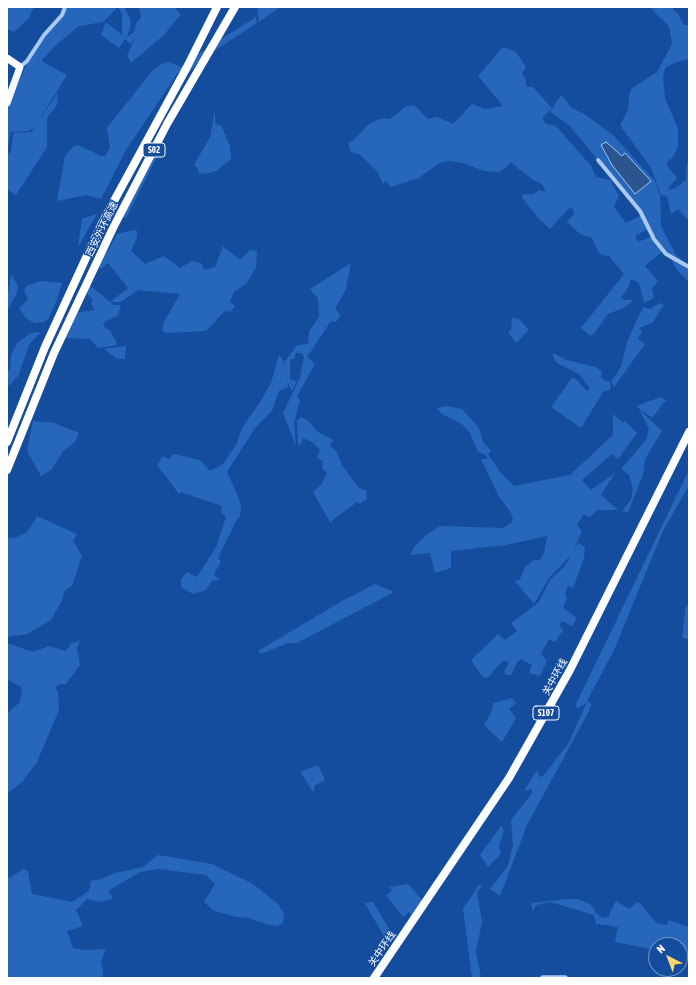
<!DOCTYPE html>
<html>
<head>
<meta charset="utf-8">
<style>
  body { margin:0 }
  #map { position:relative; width:696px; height:985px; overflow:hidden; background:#144d9d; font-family:"Asap Condensed",sans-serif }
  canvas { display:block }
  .frame { position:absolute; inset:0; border:8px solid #fff; pointer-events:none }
  .north { position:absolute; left:648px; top:937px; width:40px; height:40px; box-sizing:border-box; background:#144d9d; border:1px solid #7294c4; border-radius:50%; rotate:318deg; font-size:11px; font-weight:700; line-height:16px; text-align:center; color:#fff }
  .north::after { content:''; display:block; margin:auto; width:14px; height:18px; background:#ffd86d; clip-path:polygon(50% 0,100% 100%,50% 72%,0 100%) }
</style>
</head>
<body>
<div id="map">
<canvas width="696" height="985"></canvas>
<div class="frame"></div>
<div class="north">N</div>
</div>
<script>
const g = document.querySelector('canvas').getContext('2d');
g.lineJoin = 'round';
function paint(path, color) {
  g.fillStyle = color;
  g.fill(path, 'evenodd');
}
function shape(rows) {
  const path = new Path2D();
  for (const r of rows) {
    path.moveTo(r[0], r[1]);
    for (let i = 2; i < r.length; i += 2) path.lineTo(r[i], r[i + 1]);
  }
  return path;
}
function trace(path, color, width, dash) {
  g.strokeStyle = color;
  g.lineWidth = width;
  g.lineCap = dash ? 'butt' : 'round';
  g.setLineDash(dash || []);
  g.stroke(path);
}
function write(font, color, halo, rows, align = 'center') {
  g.font = font + ' "Asap Condensed","Noto Sans SC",sans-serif';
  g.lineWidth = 3;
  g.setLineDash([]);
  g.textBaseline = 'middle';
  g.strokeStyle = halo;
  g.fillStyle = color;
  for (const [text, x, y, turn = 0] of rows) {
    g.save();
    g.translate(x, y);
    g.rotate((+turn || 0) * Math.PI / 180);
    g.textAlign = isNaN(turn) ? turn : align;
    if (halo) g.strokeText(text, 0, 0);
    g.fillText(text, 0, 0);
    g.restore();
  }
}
paint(shape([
  [7,7,34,7,29,18,14,32,7,29],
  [64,7,124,7,130,18,131,25,127,37,134,32,136,23,141,18,139,7,174,7,181,14,164,35,131,63,127,55,136,37,131,44,125,39,119,48,101,35,106,22,122,35,122,14,118,7,103,22,79,26,55,46,41,61,67,75,39,120,58,93,57,105,47,118,47,147,16,195,7,189,7,155,11,151,13,133,31,132,35,127,29,131,11,132,7,151,7,108,35,46,62,14],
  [260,7,280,7,259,22,257,9],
  [651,7,673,7,673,10,679,15,684,25,688,25,689,59,674,63,665,68,663,78,665,98,678,129,678,147,672,158,666,164,677,178,670,186,668,190,676,188,686,180,687,163,689,158,689,221,678,209,671,214,667,197,661,195,651,168,620,125,628,110,629,95,632,88,657,72,672,44,670,30,667,24,657,15],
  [256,17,257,23,200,60,188,74,179,71,126,150,101,199,86,195,57,201,65,156,73,147,78,145,101,156,105,156,110,148,107,128,152,71,161,64,169,62,181,67,190,59],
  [503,47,516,52,526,67,522,74,526,80,526,85,528,87,533,87,552,108,542,118,546,124,556,126,591,166,596,177,610,180,619,196,614,207,626,223,642,215,648,229,635,236,638,242,652,236,663,251,645,266,658,281,652,289,654,298,644,303,639,283,631,279,628,288,621,297,624,300,634,300,624,308,608,314,593,335,589,335,581,328,624,274,609,256,602,255,599,253,592,238,580,234,567,222,574,214,573,209,569,208,550,229,540,220,523,199,522,195,534,194,539,190,546,192,542,184,533,180,510,162,508,166,499,172,484,171,463,163,449,161,439,163,419,178,391,187,386,181,383,184,377,171,359,154,351,152,348,143,353,141,368,125,379,119,390,119,405,107,414,105,428,119,437,117,453,124,472,104,485,109,503,106,478,76],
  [561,95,572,108,584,114,613,135,655,181,660,195,661,226,676,255,689,266,689,282,676,269,670,257,650,229,641,211,569,125,550,112],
  [215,110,215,121,217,125,221,125,230,146,231,159,216,171,210,173,199,174,198,168,194,165,210,137],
  [158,155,126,218,115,214,142,167,152,156],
  [96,214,97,214,78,247,82,219],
  [134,230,137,231,137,237,131,251,145,264,164,256,180,268,192,261,201,263,204,270,215,267,223,246,240,260,250,250,257,251,256,268,246,284,234,292,230,302,235,306,230,312,225,311,206,331,165,333,162,329,165,320,180,294,139,290,120,302,110,302,113,305,121,305,118,315,103,323,105,328,110,330,118,345,98,348,90,339,65,338,74,313,95,310,91,304,93,300,83,290,87,283,110,302,128,288,108,263,101,269,97,265,109,249,117,234],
  [351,263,346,289,335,309,341,315,336,322,331,321,307,357,315,364,297,396,300,400,294,423,296,446,283,413,300,378,304,357,302,353,296,353,294,359,290,359,290,380,297,381,292,391,287,381,288,387,279,391,272,411,255,428,227,472,240,501,241,510,239,519,237,519,218,558,221,562,214,574,219,580,212,581,206,590,193,594,181,587,181,579,187,572,197,577,216,547,226,517,221,512,222,506,181,492,179,494,157,465,163,456,169,459,174,454,200,460,210,471,223,464,236,445,243,426,261,401,271,383,279,355,283,360,285,365,285,361,295,348,298,345,308,344,309,331,319,317,318,298,310,289],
  [11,274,18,286,17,293,7,311,7,292,9,290],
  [41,281,62,283,58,296,55,297,58,297,49,318,44,322,34,323,26,318,19,308,28,300,24,290,27,286],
  [660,303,664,305,652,323,639,328,642,332,638,339,645,344,614,387,611,382,621,367,627,342,643,307,650,309],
  [512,318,519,319,529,330,516,343,508,332,511,330],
  [41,332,30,343,18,376,9,386,7,373,10,369,11,355,17,343,31,333],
  [126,346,125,359,117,359,104,349],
  [553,353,567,360,596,367,602,372,601,378,605,381,610,382,611,389,603,392,581,428,551,407,572,378,576,379,585,389,589,391,589,387,579,374,557,363,553,357],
  [661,397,666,400,652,418,636,406],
  [447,406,462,409,479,428,483,442,491,451,488,454,500,472,514,486,570,475,613,435,613,414,623,423,625,421,637,433,618,459,612,454,582,480,591,490,615,473,601,495,618,510,597,510,590,517,584,514,577,525,582,531,572,553,578,543,585,547,584,558,573,588,568,586,565,594,567,598,563,608,577,618,572,626,562,621,559,626,563,630,555,642,549,639,541,654,547,661,540,676,529,673,532,665,521,659,517,662,511,675,506,675,504,672,509,663,507,661,503,661,493,671,490,676,486,678,482,676,471,660,498,634,505,640,517,631,511,623,539,602,550,580,565,566,571,555,549,578,534,604,515,581,520,579,525,567,534,560,540,560,544,553,547,536,506,545,451,551,451,568,435,573,430,553,410,555,415,546,426,535,440,526,502,528,511,523,513,519,511,513,498,495,481,459,487,459,486,455,478,452,470,433,462,424,442,414,437,408],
  [639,409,662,431,645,459,643,475,628,512,622,511,631,500,633,489,629,475,621,469,646,440,649,429],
  [301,417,307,420,318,432,333,440,330,445,332,449,332,447,336,451,342,465,358,487,367,491,366,500,359,504,357,502,330,522,313,492,321,485,327,473,322,468,323,461,317,458,320,450,312,442,303,438,301,444,298,445,297,420],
  [33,421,54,423,79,433,75,442,63,451,52,469,41,476,27,451],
  [689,470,688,487,663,531,614,650,587,701,591,704,589,711,527,825,500,896,490,889,508,866,513,845,511,820,532,793,532,789,524,791,537,770,539,777,543,776,568,744,587,702,579,708,575,706],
  [37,516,77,534,73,541,82,556,72,586,64,591,63,598,51,620,27,634,7,637,7,537,15,538,27,532],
  [375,584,394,592,297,643,288,643,261,654,258,651,342,601],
  [686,604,689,609,689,640,682,637],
  [80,640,77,648,80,665,66,684,58,685,55,688,58,692,59,710,37,762,23,781,7,794,7,714,20,702,22,692,21,687,7,679,7,643,33,652,49,646,66,651,71,644],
  [512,698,516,703,509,709,516,718,502,742,484,725,492,711,493,703],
  [318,765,325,780,314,786,314,793,300,772],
  [501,826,504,830,499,846,501,854,488,867,480,855],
  [158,855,212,864,253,884,277,903,284,913,283,923,277,926,269,925,249,918,237,917,214,911,204,902,215,884,206,875,159,869,140,872,108,891,113,899,98,902,87,899,76,910,83,926,67,931,73,948,86,950,106,949,101,961,103,972,102,978,7,978,7,876,10,878,23,869,28,871,32,894,72,902,89,891,91,881,101,879,115,873,143,867],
  [408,884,424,902,412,916,409,912,403,917,386,895,392,891,390,887],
  [473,885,482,886,477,892,482,922,476,951,481,977,472,977,463,909,478,886],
  [566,899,579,899,591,905,596,913,603,918,608,917,616,901,629,909,637,902,641,904,656,923,667,925,668,920,689,927,689,961,680,959,680,945,656,945,656,950,615,942,618,927,596,924,594,915,550,902,536,905,533,912,531,903],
  [373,902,394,937,387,942,365,903]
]), '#2767bb');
const water = shape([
  [606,142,622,156,625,153,651,181,635,194,612,165,601,145,606,142]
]);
paint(water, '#2c5590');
trace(water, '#9dc5f6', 1);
trace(shape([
  [20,67,27,61,44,35,62,15,65,7],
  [598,160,640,211,654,239,666,254,689,267]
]), '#abcaf3', 4);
trace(shape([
  [543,978,565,978]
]), '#abcaf3', 5.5);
trace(shape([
  [7,58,20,67,7,103]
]), '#f7faff', 7);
trace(shape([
  [374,978,509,778,570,670,689,432]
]), '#fbfcff', 8);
trace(shape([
  [7,442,45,347,102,223,187,67,217,7],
  [7,470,54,353,113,228,167,124,235,7]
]), '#fff', 8);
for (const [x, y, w] of [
  [154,150,22],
  [546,713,26]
]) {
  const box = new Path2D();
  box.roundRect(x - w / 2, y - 7, w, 14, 3);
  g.fillStyle = '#144d9d';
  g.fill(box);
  trace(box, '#fff', 1);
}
write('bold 9px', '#fff', null, [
  ["S02",154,150],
  ["S107",546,713]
]);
write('10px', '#fff', '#144d9d', [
  ["西安外环高速",102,229,-64],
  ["关中环线",555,677,-61],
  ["关中环线",382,949,-56]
]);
</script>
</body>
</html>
